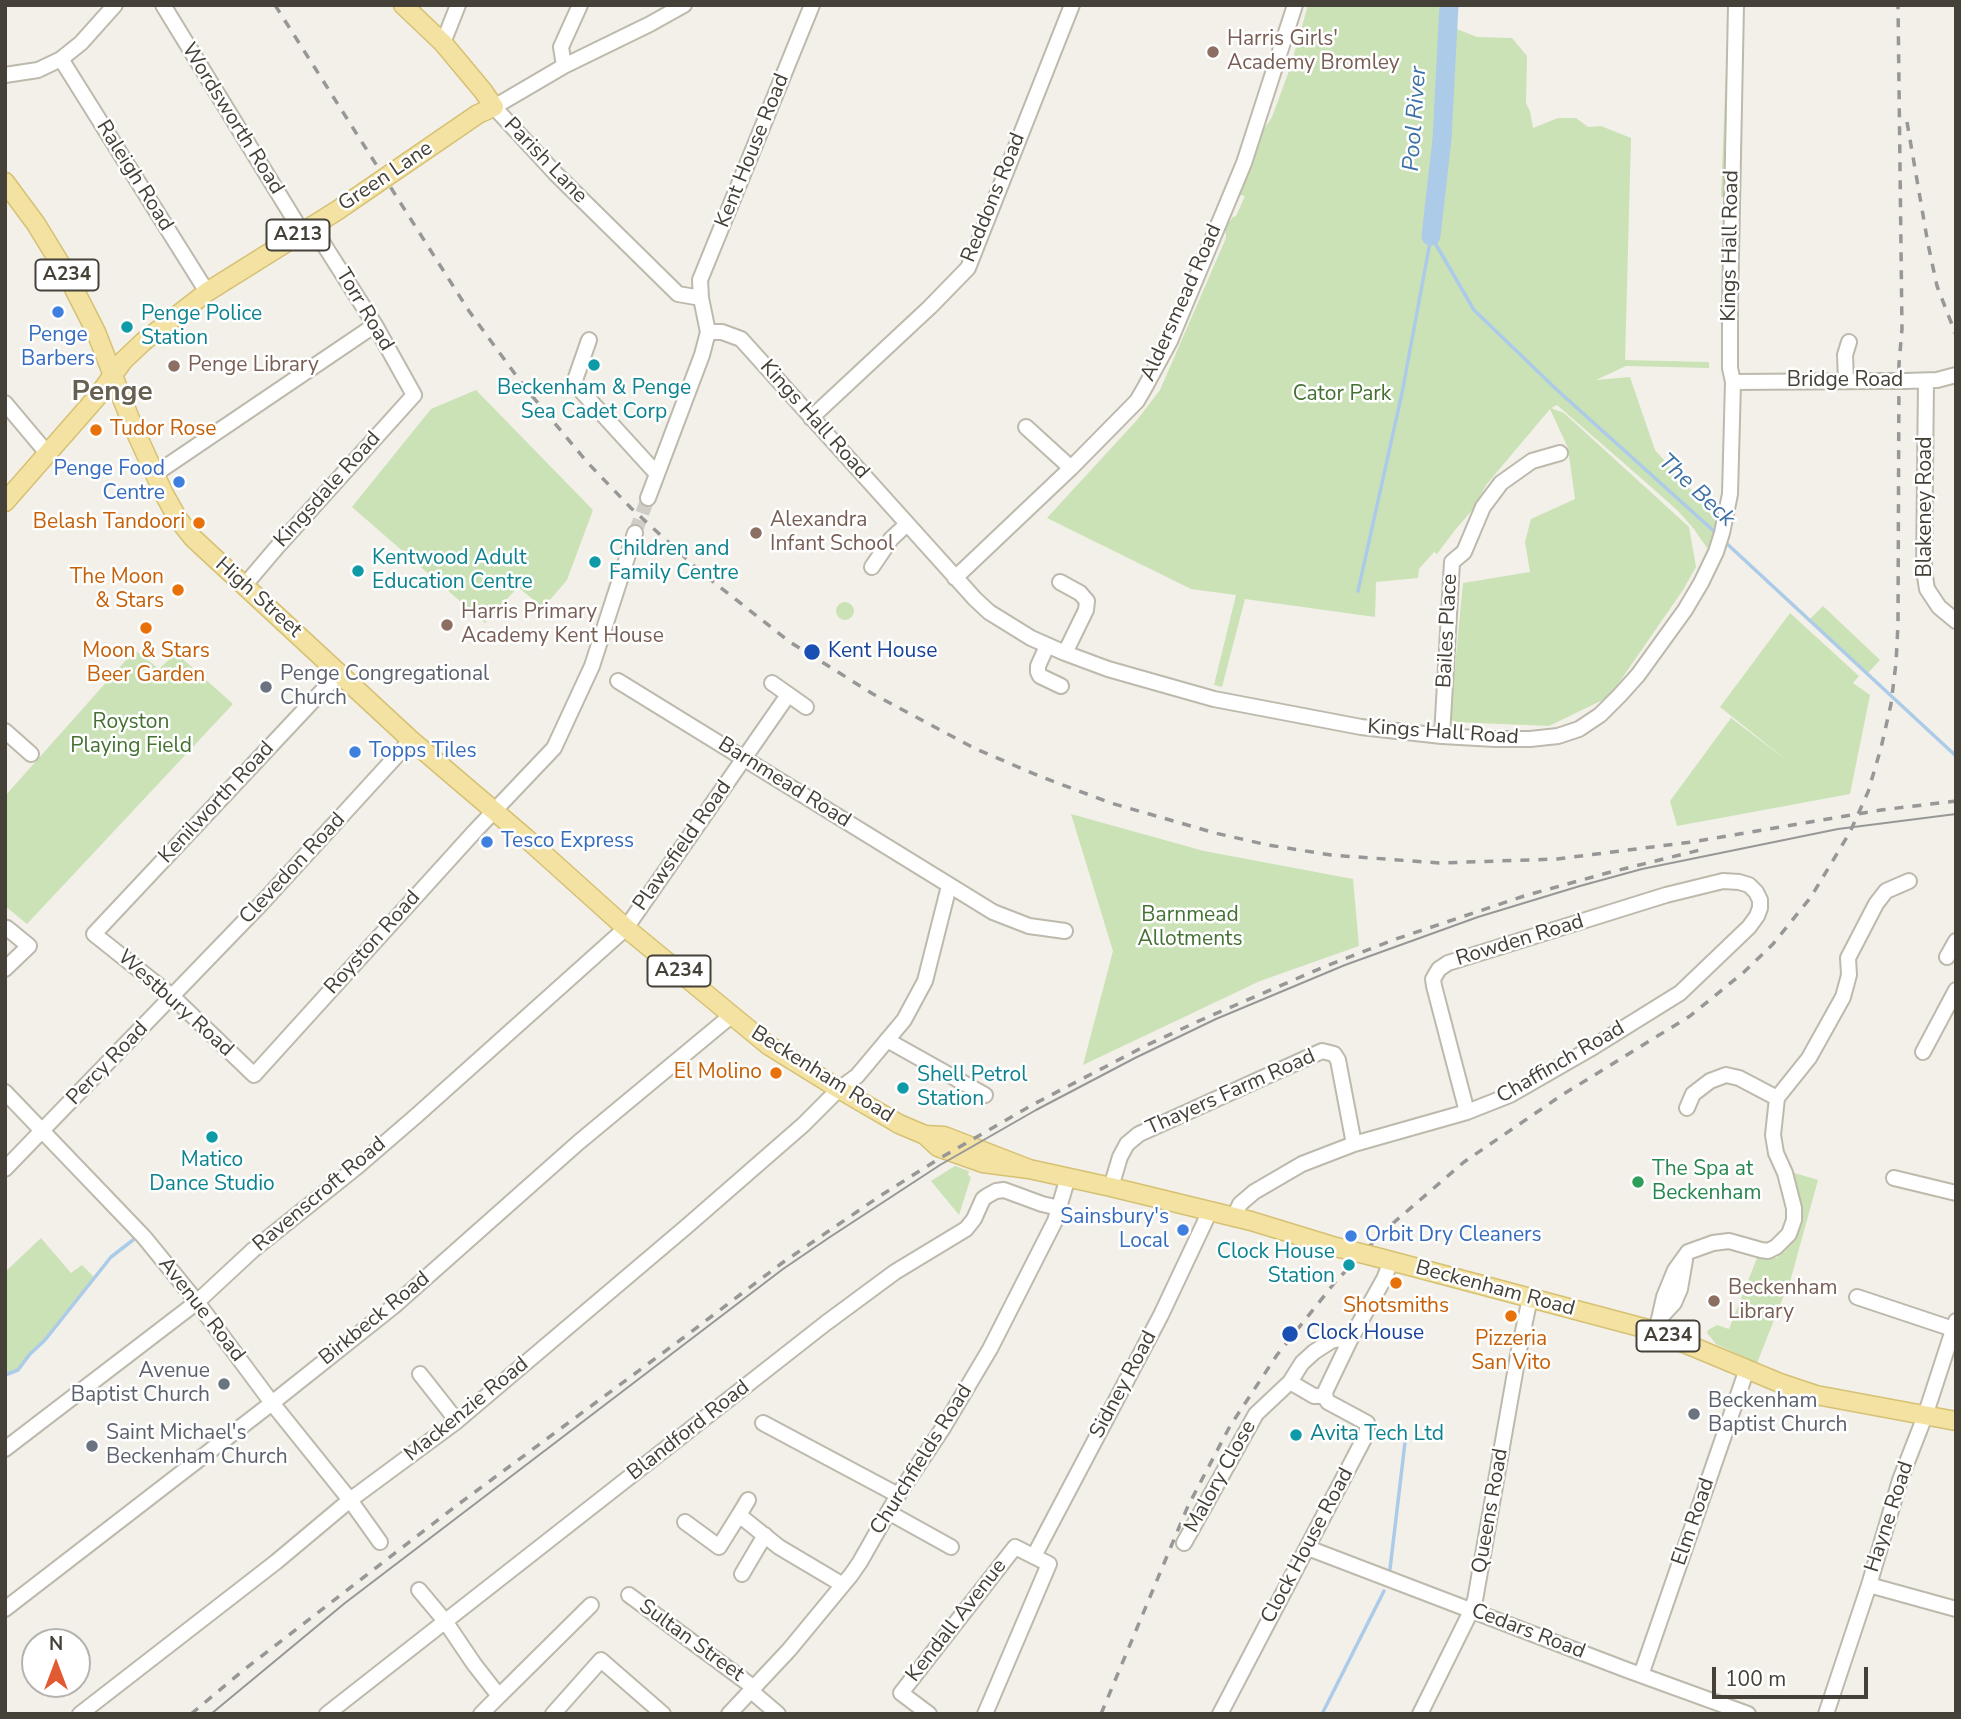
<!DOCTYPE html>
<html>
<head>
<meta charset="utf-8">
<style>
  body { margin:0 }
  #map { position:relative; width:1961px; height:1719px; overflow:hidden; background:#f2f0e9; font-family:"Nunito Sans",sans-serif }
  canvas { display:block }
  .frame { position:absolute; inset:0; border:7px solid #454138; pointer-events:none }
  .north { position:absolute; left:21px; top:1628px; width:70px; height:70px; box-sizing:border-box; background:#fff; border:2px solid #b5b3af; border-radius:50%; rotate:0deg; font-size:19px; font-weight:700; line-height:28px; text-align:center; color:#454138 }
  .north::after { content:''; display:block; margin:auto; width:24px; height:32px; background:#e25a31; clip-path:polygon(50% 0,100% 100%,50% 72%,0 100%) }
  .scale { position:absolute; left:1712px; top:1667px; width:156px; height:32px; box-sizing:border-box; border:4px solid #454138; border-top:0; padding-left:9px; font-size:21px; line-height:24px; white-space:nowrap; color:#454138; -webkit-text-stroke:5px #fff; paint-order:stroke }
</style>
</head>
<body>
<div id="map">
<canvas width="1961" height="1719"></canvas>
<div class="frame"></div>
<div class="north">N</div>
<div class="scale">100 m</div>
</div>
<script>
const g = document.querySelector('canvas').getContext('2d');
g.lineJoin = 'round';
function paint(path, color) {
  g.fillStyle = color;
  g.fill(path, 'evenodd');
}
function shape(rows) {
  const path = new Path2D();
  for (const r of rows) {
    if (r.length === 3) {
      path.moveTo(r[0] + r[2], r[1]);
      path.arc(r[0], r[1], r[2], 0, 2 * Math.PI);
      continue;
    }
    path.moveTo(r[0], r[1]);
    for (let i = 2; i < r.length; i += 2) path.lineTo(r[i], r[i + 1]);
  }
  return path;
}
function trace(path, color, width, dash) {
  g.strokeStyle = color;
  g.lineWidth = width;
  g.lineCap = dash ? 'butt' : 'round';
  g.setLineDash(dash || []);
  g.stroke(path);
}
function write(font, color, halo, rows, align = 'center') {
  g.font = font + ' "Nunito Sans",sans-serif';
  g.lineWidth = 5;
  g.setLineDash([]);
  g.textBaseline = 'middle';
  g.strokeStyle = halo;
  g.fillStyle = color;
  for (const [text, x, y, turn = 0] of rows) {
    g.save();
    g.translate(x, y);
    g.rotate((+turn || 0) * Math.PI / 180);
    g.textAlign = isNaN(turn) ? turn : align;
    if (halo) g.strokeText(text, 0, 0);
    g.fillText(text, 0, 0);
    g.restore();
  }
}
paint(shape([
  [1308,5,1452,5,1451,19,1457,29,1477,37,1512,38,1527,56,1526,103,1530,111,1533,128,1558,118,1576,118,1588,127,1601,126,1631,138,1625,360,1709,362,1709,368,1626,366,1596,380,1630,377,1655,450,1693,492,1714,518,1720,534,1707,548,1694,529,1678,511,1650,486,1557,405,1551,408,1564,413,1689,527,1696,567,1683,590,1609,697,1549,726,1456,722,1450,719,1463,583,1530,572,1525,542,1531,519,1575,499,1568,448,1550,409,1486,485,1475,507,1455,530,1437,554,1434,552,1419,569,1418,578,1376,582,1375,617,1245,599,1222,687,1214,685,1236,595,1191,589,1047,518,1137,420,1160,390,1226,238,1225,228,1233,217,1236,216,1245,196,1240,195,1251,159,1264,129,1272,117,1290,68],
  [1441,122,1447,129,1440,200,1438,200,1435,215],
  [1726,67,1728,67,1724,197,1721,197],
  [476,390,593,510,567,580,543,608,518,587,485,623,352,507,431,409],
  [845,611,9],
  [1823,606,1880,660,1867,674,1810,619],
  [1790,613,1859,676,1853,683,1870,695,1850,794,1677,826,1670,801,1731,718,1789,762,1720,707],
  [135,650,159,669,176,653,233,704,27,924,5,906,5,796],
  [1071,814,1204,851,1353,879,1359,946,1260,981,1083,1065,1113,951],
  [955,1166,969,1171,968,1175,971,1177,959,1215,931,1181],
  [1788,1171,1818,1180,1788,1289,1779,1282,1786,1290,1757,1363,1716,1344,1707,1333,1708,1330,1717,1325,1729,1329,1757,1258,1777,1258,1784,1250,1786,1253,1784,1246,1790,1239],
  [41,1238,71,1273,82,1265,95,1278,45,1340,30,1354,18,1370,5,1375,5,1272]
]), '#cbe2b6');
trace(shape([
  [1431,236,1474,310,1556,389,1716,533],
  [1724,541,1956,756],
  [1358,591,1402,393,1431,237],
  [5,1375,18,1370,30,1354,45,1340,111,1257,133,1240],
  [1390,1569,1406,1434],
  [1322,1714,1384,1591]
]), '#accbe8', 3.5);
trace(shape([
  [1431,236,1442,139,1449,5]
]), '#accbe8', 19);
trace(shape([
  [635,533,648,498]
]), '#cfcdc6', 14, [14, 7]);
const minor = shape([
  [163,5,302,232],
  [684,5,650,24,564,66,494,107,556,174,678,294,701,298],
  [812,5,700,280,701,298,708,332,722,332,741,339,975,599,989,612,1031,638,1065,653,1108,669,1214,699,1361,727,1442,736,1495,739,1530,739,1558,736,1579,729,1600,715,1620,695,1638,675,1685,610,1701,583,1716,552,1722,533,1730,494,1733,382,1730,368,1730,305,1736,5],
  [443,43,458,5],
  [61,59,207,292],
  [564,66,561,47,580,5],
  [5,75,38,70,61,59,81,43,115,5],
  [589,340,574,383,657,474],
  [1846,381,1845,355,1849,342],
  [1905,381,1937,380,1956,375],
  [1926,381,1924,570,1927,589,1939,607,1956,621],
  [1733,382,1879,381],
  [5,403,47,453],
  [811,418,930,307,968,268,1072,5],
  [1026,427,1071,468],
  [155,474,375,325],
  [648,498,702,355,708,332],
  [872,567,891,539,907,524],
  [955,578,1071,468,1137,401,1144,389,1170,341,1244,163,1295,5],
  [1060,582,1080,593,1087,601,1086,610,1065,653],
  [244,586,278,546,414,395,375,325,312,226],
  [1047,646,1038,666,1038,672,1040,676,1061,686],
  [340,672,94,934,173,997,254,1075,476,830,554,748,592,666,635,533],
  [618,681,993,912,1029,926,1065,931],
  [772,683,806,707],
  [5,731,31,754],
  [1442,736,1452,562,1464,552,1483,507,1501,483,1532,461,1560,453],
  [5,929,7,928,29,946,5,969],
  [1947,957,1956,941],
  [887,1040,985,1095],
  [1923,1052,1956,990],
  [5,1092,144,1237,197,1302,272,1403,350,1500,380,1542],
  [1687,1108,1693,1094,1710,1081,1726,1075,1739,1078,1777,1098],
  [5,1169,261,904,411,740],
  [1894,1178,1956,1193],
  [1111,1187,1120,1157,1127,1144,1139,1134,1322,1051,1334,1054,1338,1060,1354,1144],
  [1234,1217,1240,1204,1254,1192,1302,1164,1354,1144,1467,1112,1510,1095,1590,1049,1680,993,1749,927,1757,916,1760,908,1760,900,1756,892,1749,885,1739,882,1723,881,1666,895,1448,963,1439,969,1433,979,1434,986,1467,1112],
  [1857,1297,1953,1329],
  [1661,1317,1674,1303,1680,1289,1685,1260],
  [1655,1331,1659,1319,1664,1297,1675,1270,1688,1252,1713,1243,1729,1241,1761,1250,1768,1251,1776,1247,1789,1234,1794,1220,1794,1208,1785,1173,1776,1153,1773,1135,1777,1098,1809,1058,1843,997,1849,975,1848,958,1876,904,1886,891,1909,881],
  [420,1374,457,1421],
  [1325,1396,1314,1396,1290,1382,1302,1363,1314,1352,1331,1341,1341,1339,1350,1340],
  [763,1423,898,1495],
  [5,1449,197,1302,253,1250,358,1166,416,1116,626,928,788,695],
  [888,1512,951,1547],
  [739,1515,748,1500],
  [685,1522,719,1547,739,1515,779,1547,843,1585],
  [1184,1543,1256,1414,1290,1382],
  [1308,1548,1627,1670,1748,1714],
  [1034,1556,1161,1315,1210,1211],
  [742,1574,765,1535],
  [1869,1585,1956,1609],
  [419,1590,445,1621,474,1664,499,1696,481,1714],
  [629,1595,753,1687],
  [5,1609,272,1403,394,1306,579,1142,732,1015],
  [1641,1675,1747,1369],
  [750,1690,778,1714],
  [499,1696,591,1605],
  [80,1714,276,1562,350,1500,457,1421,686,1227,803,1125,839,1089,857,1076,904,1020,925,981,949,886],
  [327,1714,826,1323,895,1272,966,1229,974,1219,983,1199,987,1196,996,1191,1004,1190,1042,1204,1059,1208],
  [553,1714,601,1660,663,1714],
  [729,1714,789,1650,851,1575,860,1562,898,1495,943,1428,990,1349,1055,1221,1068,1177],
  [929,1714,901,1693,1015,1547,1049,1564,985,1714],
  [1220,1714,1367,1433,1367,1423,1328,1402,1326,1399,1325,1392,1350,1340,1384,1279,1391,1261],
  [1420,1714,1471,1611,1475,1600,1519,1350,1530,1298],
  [1826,1714,1869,1585,1900,1480,1925,1416,1956,1321]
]);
const major = shape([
  [5,182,36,224,66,273,96,332,132,424,164,494,178,519,193,538,411,740,526,838,626,928,768,1045,839,1089,899,1124,925,1135,944,1136,1029,1169],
  [5,502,97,397,123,361,143,342,207,292,338,210,478,114,494,107,483,91,443,43,403,5],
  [926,1136,938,1147,983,1163,1029,1169,1111,1187,1251,1221,1336,1247],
  [1376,1257,1655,1331,1780,1383,1816,1395,1956,1421]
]);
trace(minor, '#bdb9ac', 18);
trace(major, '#d6c173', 21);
trace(minor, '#fff', 14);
trace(major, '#f3e2a2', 18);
trace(shape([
  [211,1714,345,1603,783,1269,830,1237,940,1165,1036,1110,1135,1058,1216,1019,1345,965,1478,917,1580,886,1642,869,1838,829,1956,814]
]), '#979797', 2);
trace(shape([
  [275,5,469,311,523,385,587,462,631,508,702,573,790,642,873,694,974,748,1039,776,1111,803,1215,833,1268,845,1331,855,1439,863,1557,859,1692,842,1881,810,1956,801],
  [1907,122,1928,244,1937,286,1956,335],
  [191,1714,245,1669,456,1506,683,1338,782,1263,880,1196,937,1160,1034,1104,1147,1045,1201,1020,1326,966,1396,939,1524,896,1607,873,1704,849],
  [1101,1714,1188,1506,1230,1426,1277,1355,1336,1281,1384,1231,1464,1162,1562,1095,1690,1016,1744,972,1773,944,1811,897,1850,832,1868,792,1881,748,1891,704,1896,663,1898,624,1899,364,1902,329,1898,5]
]), '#979797', 3.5, [9, 9]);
const minorBridge = shape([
  [1879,381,1905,381]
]);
const majorBridge = shape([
  [1336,1247,1376,1257]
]);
trace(minorBridge, '#bdb9ac', 18, []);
trace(majorBridge, '#d6c173', 21, []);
trace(minorBridge, '#fff', 14);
trace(majorBridge, '#f3e2a2', 18);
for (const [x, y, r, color] of [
  [1213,52,7,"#8d6e63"],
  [58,312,7,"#3f7fe0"],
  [127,327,7,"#0f9aa8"],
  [594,365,7,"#0f9aa8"],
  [174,366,7,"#8d6e63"],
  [96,430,7,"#e8710a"],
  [179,482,7,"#3f7fe0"],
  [199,523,7,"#e8710a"],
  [756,533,7,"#8d6e63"],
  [595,562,7,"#0f9aa8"],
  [358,571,7,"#0f9aa8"],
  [178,590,7,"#e8710a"],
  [447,625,7,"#8d6e63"],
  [146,628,7,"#e8710a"],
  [812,652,9,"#1a4fb4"],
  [266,687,7,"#6b7280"],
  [355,752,7,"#3f7fe0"],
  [487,842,7,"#3f7fe0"],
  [776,1073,7,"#e8710a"],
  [903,1088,7,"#0f9aa8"],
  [212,1137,7,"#0f9aa8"],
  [1638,1182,7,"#2e9e5b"],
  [1183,1230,7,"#3f7fe0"],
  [1351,1236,7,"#3f7fe0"],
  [1349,1265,7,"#0f9aa8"],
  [1396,1283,7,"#e8710a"],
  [1714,1301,7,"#8d6e63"],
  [1511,1316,7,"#e8710a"],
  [1290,1334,9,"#1a4fb4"],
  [224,1384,7,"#6b7280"],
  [1694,1414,7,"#6b7280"],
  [1296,1435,7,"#0f9aa8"],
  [92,1446,7,"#6b7280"]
]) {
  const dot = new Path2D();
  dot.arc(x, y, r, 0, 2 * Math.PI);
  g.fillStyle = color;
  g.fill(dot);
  trace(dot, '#fff', 2.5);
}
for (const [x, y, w] of [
  [298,235,63],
  [67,275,63],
  [679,971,63],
  [1668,1336,63]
]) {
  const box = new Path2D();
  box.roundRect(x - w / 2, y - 15.5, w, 31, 5);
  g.fillStyle = '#fff';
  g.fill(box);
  trace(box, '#454138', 2);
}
write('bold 19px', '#454138', null, [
  ["A213",298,235],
  ["A234",67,275],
  ["A234",679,971],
  ["A234",1668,1336]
]);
write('21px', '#785e54', '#fff', [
  ["Harris Girls'",1227,40],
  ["Academy Bromley",1227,64],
  ["Penge Library",188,366],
  ["Alexandra",770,521],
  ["Infant School",770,545],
  ["Harris Primary",461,613],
  ["Academy Kent House",461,637],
  ["Beckenham",1728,1289],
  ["Library",1728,1313]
], 'left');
write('21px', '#454138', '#fff', [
  ["Wordsworth Road",232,119,58],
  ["Kent House Road",753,151,-68],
  ["Parish Lane",545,161,46],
  ["Raleigh Road",134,176,58],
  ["Green Lane",386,177,-34],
  ["Reddons Road",994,198,-68],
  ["Kings Hall Road",1731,246,-89],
  ["Aldersmead Road",1182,303,-66],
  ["Torr Road",364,310,59],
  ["Bridge Road",1845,381],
  ["Kings Hall Road",814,420,48],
  ["Kingsdale Road",328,490,-48],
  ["Blakeney Road",1926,507,-90],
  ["High Street",258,598,42],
  ["Bailes Place",1448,631,-87],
  ["Kings Hall Road",1443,733,4],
  ["Barnmead Road",784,783,32],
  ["Kenilworth Road",217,803,-47],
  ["Plawsfield Road",683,846,-55],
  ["Clevedon Road",293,869,-47],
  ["Rowden Road",1520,941,-17],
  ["Royston Road",373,943,-48],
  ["Westbury Road",175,1004,42],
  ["Chaffinch Road",1561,1063,-30],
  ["Percy Road",108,1064,-46],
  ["Beckenham Road",822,1075,32],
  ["Thayers Farm Road",1231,1093,-24],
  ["Ravenscroft Road",320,1195,-40],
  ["Beckenham Road",1495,1289,15],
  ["Avenue Road",201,1310,52],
  ["Birkbeck Road",375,1319,-39],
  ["Sidney Road",1124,1385,-62],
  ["Mackenzie Road",467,1410,-39],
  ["Blandford Road",689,1431,-38],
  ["Churchfields Road",922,1460,-58],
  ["Malory Close",1221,1477,-61],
  ["Queens Road",1491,1511,-80],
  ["Hayne Road",1890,1517,-72],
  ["Elm Road",1694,1522,-71],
  ["Clock House Road",1308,1546,-62],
  ["Kendall Avenue",957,1621,-52],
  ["Cedars Road",1528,1632,21],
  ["Sultan Street",691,1641,36]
]);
write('21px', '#0d838f', '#fff', [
  ["Penge Police",141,315],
  ["Station",141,339],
  ["Beckenham & Penge",594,389,"center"],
  ["Sea Cadet Corp",594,413,"center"],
  ["Children and",609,550],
  ["Family Centre",609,574],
  ["Kentwood Adult",372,559],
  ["Education Centre",372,583],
  ["Shell Petrol",917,1076],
  ["Station",917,1100],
  ["Matico",212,1161,"center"],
  ["Dance Studio",212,1185,"center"],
  ["Clock House",1335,1253,"right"],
  ["Station",1335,1277,"right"],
  ["Avita Tech Ltd",1310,1435]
], 'left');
write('21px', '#366cbe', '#fff', [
  ["Penge",58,336,"center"],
  ["Barbers",58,360,"center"],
  ["Penge Food",165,470,"right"],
  ["Centre",165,494,"right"],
  ["Topps Tiles",369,752],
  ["Tesco Express",501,842],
  ["Sainsbury's",1169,1218,"right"],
  ["Local",1169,1242,"right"],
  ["Orbit Dry Cleaners",1365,1236]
], 'left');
write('21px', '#447132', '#fff', [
  ["Cator Park",1342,395],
  ["Royston",131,723],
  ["Playing Field",131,747],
  ["Barnmead",1190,916],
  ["Allotments",1190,940]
]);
write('21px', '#c56008', '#fff', [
  ["Tudor Rose",110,430,"left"],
  ["Belash Tandoori",185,523],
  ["The Moon",164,578],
  ["& Stars",164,602],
  ["Moon & Stars",146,652,"center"],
  ["Beer Garden",146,676,"center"],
  ["El Molino",762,1073],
  ["Shotsmiths",1396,1307,"center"],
  ["Pizzeria",1511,1340,"center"],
  ["San Vito",1511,1364,"center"]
], 'right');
write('21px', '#164399', '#fff', [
  ["Kent House",828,652],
  ["Clock House",1306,1334]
], 'left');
write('21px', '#5b616d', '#fff', [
  ["Penge Congregational",280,675],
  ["Church",280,699],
  ["Avenue",210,1372,"right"],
  ["Baptist Church",210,1396,"right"],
  ["Beckenham",1708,1402],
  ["Baptist Church",1708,1426],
  ["Saint Michael's",106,1434],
  ["Beckenham Church",106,1458]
], 'left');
write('21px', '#27864d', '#fff', [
  ["The Spa at",1652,1170],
  ["Beckenham",1652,1194]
], 'left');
write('italic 23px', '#3d71a5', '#fff', [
  ["Pool River",1416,119,-86],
  ["The Beck",1696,491,43]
]);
write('bold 28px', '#676051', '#fff', [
  ["Penge",112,393]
]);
</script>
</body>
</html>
